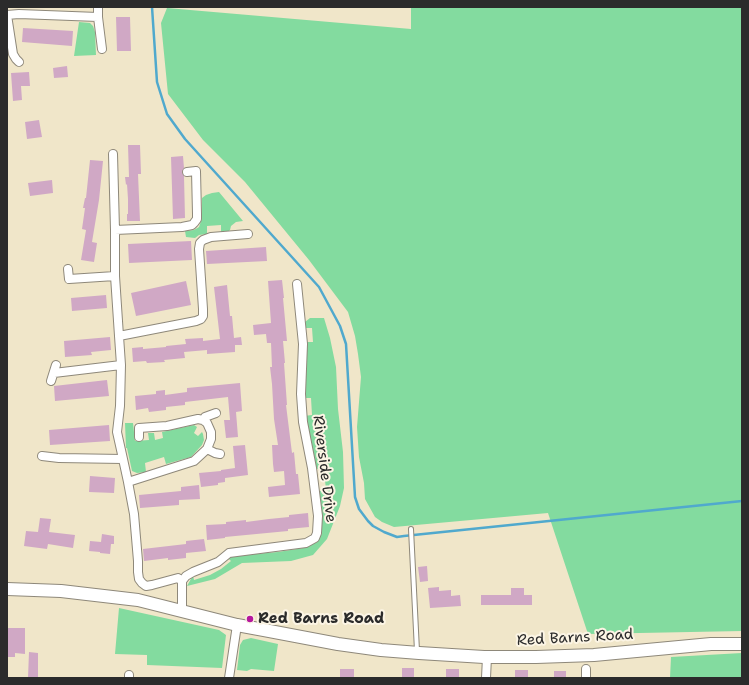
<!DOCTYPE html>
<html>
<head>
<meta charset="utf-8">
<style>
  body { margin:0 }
  #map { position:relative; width:749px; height:685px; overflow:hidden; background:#f0e6c9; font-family:"Shantell Sans",sans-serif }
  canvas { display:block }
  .frame { position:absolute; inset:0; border:8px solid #2b2b2b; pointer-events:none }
</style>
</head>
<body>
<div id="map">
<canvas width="749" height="685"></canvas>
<div class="frame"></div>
</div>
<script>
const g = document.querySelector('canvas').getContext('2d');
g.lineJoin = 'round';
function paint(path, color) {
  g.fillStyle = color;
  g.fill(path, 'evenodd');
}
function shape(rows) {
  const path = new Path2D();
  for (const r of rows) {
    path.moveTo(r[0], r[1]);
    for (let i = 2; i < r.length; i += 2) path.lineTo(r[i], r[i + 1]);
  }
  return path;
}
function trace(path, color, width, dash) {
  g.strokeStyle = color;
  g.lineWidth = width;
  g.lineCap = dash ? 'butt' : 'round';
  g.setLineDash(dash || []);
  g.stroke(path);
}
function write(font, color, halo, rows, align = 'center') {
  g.font = font + ' "Shantell Sans",sans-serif';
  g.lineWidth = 4;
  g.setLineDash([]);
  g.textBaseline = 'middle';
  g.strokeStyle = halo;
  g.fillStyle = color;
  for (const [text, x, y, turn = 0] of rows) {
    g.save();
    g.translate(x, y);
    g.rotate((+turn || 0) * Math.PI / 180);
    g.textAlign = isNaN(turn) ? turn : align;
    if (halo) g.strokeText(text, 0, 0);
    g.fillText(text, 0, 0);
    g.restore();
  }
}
paint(shape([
  [411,7,742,7,742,631,588,634,548,513,394,527,382,522,375,517,365,499,364,483,359,457,357,427,361,377,358,354,355,336,348,312,309,260,245,182,203,140,168,94,161,23,167,8,411,29],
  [79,22,90,23,93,26,95,32,96,55,74,56],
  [219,192,243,221,236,222,231,226,230,230,226,233,221,233,221,225,207,226,207,234,199,235,195,238,186,237,185,231,194,230,199,227,202,218,202,198,206,195,212,193],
  [310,318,324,318,330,338,336,367,338,409,343,452,344,488,340,506,327,539,313,555,291,561,242,563,215,579,187,586,192,577,193,576,194,580,210,575,221,569,231,561,228,558,232,556,278,552,303,548,317,542,322,533,322,512,319,491,326,490,324,470,318,469,316,468,304,416,312,415,311,398,304,398,306,342,313,342,312,328,305,328,305,322],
  [125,423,133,423,135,441,149,440,148,433,154,433,155,440,163,438,162,432,194,425,197,427,194,433,198,436,202,432,203,434,204,440,202,445,191,457,166,464,164,457,145,463,146,472,137,473,132,471,127,448,126,448],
  [119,608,219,630,226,635,222,668,147,665,147,655,115,654],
  [251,638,278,644,274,671,251,669,247,671,237,670,240,645,243,640],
  [742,653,742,678,670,678,671,657]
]), '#83db9f');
trace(shape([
  [152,7,157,82,167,114,185,139,319,287,340,326,346,344,355,497,359,509,368,521,373,526,384,532,397,537,404,536,742,501]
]), '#50a9cd', 2.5);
paint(shape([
  [116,17,130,17,131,51,117,51],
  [23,28,73,31,72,46,22,42],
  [67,66,68,77,54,78,53,68],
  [29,72,30,86,21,86,22,100,13,101,11,73],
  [39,120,42,137,27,139,25,122],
  [128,145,140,145,141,174,138,174,140,221,127,221,127,214,128,214,128,199,127,184,126,185,125,177,129,177],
  [183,156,184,168,182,172,184,176,185,218,173,219,171,157],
  [90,160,103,161,99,200,92,242,97,243,94,262,81,260,86,230,82,229,85,208,83,208,85,198,86,198],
  [52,180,53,193,30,196,28,183],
  [191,241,192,260,129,263,128,244],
  [266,247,267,261,207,264,206,251],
  [282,280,284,298,283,298,287,341,283,341,285,363,284,363,287,405,286,405,292,453,294,452,296,474,298,474,300,494,269,497,268,487,285,485,284,471,274,472,273,464,272,445,278,445,274,419,272,384,270,367,272,367,271,343,267,343,266,334,254,335,253,325,271,323,268,281],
  [186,281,191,305,136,316,131,293],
  [227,285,230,316,232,316,234,338,241,337,242,345,235,345,235,352,207,354,207,350,184,352,185,358,164,360,165,362,147,363,146,361,133,362,132,348,143,347,143,349,166,347,166,346,186,344,185,339,203,338,203,341,220,339,214,287],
  [106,295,107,308,72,311,71,298],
  [110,337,111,350,91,352,92,355,65,357,64,341],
  [107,380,109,396,55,401,54,386],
  [240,383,242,411,236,412,238,437,226,438,224,420,230,420,228,397,185,402,185,405,166,407,166,410,149,412,148,408,136,410,135,396,156,394,156,391,165,390,165,395,187,392,187,388],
  [109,425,110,441,50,445,49,430],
  [245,445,248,475,225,478,225,482,218,483,218,485,201,487,199,473,221,471,221,470,235,468,233,446],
  [90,476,115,478,114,493,89,492],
  [199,485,200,499,179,500,179,505,140,508,139,495,181,491,181,487],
  [308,513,309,527,288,529,288,531,225,537,225,538,207,540,206,525,226,524,226,522,246,520,246,522,269,519,289,517,289,515],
  [40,518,51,519,49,532,75,535,73,548,48,544,47,549,24,546,26,531,38,532],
  [102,534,114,536,114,544,111,544,110,554,100,553,100,552,89,551,90,541,101,542],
  [204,539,206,551,186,553,186,558,168,560,168,558,144,561,143,549,186,544,186,541],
  [427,566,428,581,420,582,418,567],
  [439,587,439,591,451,590,451,596,460,595,461,606,430,608,428,588],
  [511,588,524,588,524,595,532,595,532,605,481,605,481,595,511,595],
  [7,628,25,628,25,654,15,653,15,657,7,657],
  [29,652,38,653,38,678,28,678],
  [402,668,414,668,414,678,402,678],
  [340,669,354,669,354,678,340,678],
  [446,669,459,669,459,678,446,678],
  [515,670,528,670,528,678,515,678],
  [554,671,566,671,566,678,554,678]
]), '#d0a8c5');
const lane = shape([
  [411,529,417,651]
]);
const street = shape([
  [98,7,98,17],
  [7,15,19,14,98,17,102,49],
  [7,15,13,54,16,59,19,62],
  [113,154,115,230],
  [68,269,69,279,115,276,119,336],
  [115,276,115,230,182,227,192,225,194,223,197,219,197,214,196,171,187,172],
  [121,365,119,336,196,321,201,319,203,316,203,309,199,249,200,243,203,240,211,237,248,234],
  [54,373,121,365,120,406,117,432,123,459],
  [51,381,56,365],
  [203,420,205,417,216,413],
  [139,437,139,428,167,426,198,419,203,420,207,423,211,432,211,439,207,449,194,461,128,482,134,514,138,561,138,572,139,579,142,583,146,586,152,585,178,578,182,581],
  [207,449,215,453,220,454],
  [42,456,59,458,123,459,128,482],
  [182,611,182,581,186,576,193,572,218,562,229,553,306,543,315,538,317,533,318,516,312,468,303,422,301,394,303,344,297,284],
  [129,675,129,678],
  [229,678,237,625],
  [486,678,487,657],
  [586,678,586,669]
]);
const secondary = shape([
  [7,589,61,591,138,600,237,625,264,630,338,644,381,650,419,653,484,657,536,657,594,655,711,644,742,644]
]);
trace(lane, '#8e887a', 6);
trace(street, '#8e887a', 10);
trace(secondary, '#8e887a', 14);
trace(lane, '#fff', 4);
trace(street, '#fff', 8);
trace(secondary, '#fff', 12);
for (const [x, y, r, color] of [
  [250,619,4,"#b5179e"]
]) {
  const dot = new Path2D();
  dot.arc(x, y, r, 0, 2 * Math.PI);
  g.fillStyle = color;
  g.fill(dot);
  trace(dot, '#fcf5e5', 1.5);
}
write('15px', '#2b2b2b', '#fcf5e5', [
  ["Riverside Drive",324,469,83],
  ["Red Barns Road",575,638,-3]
]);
write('bold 15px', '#2b2b2b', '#fcf5e5', [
  ["Red Barns Road",258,619]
], 'left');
</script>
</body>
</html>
